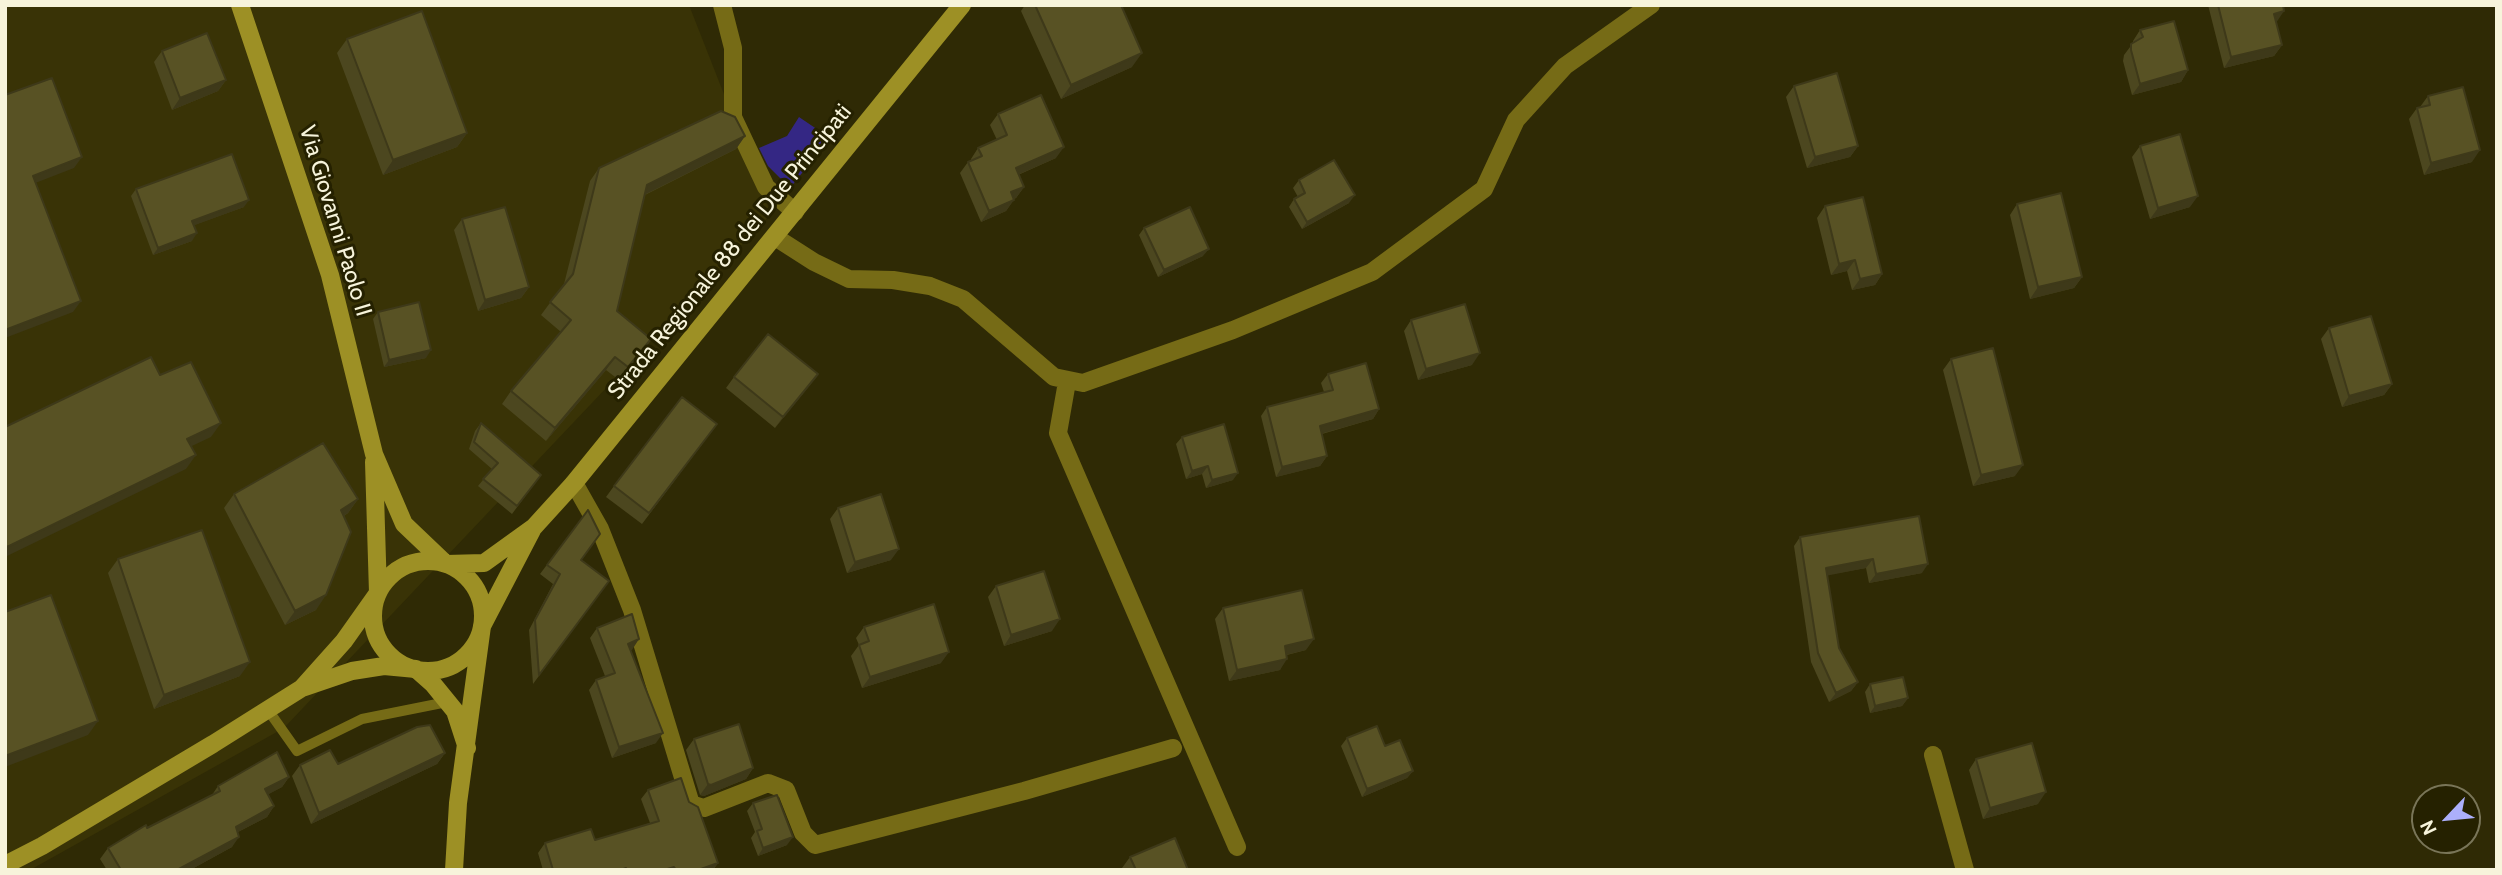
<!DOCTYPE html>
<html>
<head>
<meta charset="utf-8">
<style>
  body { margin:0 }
  #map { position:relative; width:2502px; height:875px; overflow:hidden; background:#2f2a05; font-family:Cabin,sans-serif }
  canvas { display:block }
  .frame { position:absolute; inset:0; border:7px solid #f7f4db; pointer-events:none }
  .north { position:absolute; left:2411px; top:784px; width:70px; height:70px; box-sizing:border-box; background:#252100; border:2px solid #797558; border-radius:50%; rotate:244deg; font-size:19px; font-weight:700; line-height:28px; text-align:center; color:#f7f4db }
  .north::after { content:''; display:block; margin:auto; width:24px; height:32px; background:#acaffb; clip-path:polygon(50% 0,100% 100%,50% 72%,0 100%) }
</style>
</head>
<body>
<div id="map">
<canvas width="2502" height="875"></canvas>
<div class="frame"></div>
<div class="north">N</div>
</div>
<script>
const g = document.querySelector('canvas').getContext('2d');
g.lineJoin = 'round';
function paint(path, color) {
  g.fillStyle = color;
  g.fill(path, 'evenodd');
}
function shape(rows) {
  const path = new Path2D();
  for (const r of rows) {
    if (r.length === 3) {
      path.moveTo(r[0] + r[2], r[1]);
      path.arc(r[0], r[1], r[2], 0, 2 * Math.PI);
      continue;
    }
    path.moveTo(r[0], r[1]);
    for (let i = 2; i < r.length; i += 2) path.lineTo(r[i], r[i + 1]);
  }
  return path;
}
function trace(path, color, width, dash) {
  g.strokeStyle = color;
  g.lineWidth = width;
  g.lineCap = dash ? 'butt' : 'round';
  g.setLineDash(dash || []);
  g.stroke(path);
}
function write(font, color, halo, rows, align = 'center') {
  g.font = font + ' Cabin,sans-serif';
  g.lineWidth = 6;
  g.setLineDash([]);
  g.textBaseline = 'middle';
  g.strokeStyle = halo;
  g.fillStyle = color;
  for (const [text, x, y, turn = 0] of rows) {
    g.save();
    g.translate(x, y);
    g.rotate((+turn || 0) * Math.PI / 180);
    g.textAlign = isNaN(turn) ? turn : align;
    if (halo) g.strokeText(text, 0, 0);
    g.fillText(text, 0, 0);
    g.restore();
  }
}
paint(shape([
  [5,5,689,5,771,214,284,728,30,870,5,870]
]), '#393306');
paint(shape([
  [799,117,830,138,790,188,768,166,759,148,787,136]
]), '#342784');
trace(shape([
  [268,710,297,751,362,719,447,702]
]), '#766b16', 10);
trace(shape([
  [722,5,733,48,733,117,766,187,795,212],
  [775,237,814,262,849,279,893,280,930,286,963,299,1054,377,1083,383,1233,330,1372,272,1484,189,1516,120,1565,66,1651,5],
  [1067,382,1058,433,1237,847],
  [574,483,600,529,632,610,691,804,704,808,768,783,786,790,803,833,815,845,1024,791,1173,748],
  [1933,755,1965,870]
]), '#766b16', 18);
trace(shape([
  [240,5,330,275,374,454,404,524,446,564,484,563,534,527,574,483,962,5],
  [428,616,55],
  [302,688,344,641,378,593,374,462],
  [5,865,42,846,213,744,302,688,352,671,384,666,416,669,433,684,455,711,467,748],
  [454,870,458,803,482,626,532,530]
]), '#9d9025', 18);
paint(shape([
  [1025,5,1121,5,1132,67,1061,99,1021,11],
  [2208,5,2283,5,2276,23,2282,45,2274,56,2224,68],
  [2140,30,2188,70,2181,82,2132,95,2123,61,2124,55,2133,43,2133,41],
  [347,39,467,133,457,147,383,175,337,53],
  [162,51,226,80,218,91,172,110,154,62],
  [1794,86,1858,146,1850,157,1807,168,1786,97],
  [2428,96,2472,162,2424,175,2409,119,2417,108,2420,107],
  [998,114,1056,158,1018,175,1024,187,1016,198,1014,199,1006,211,981,222,960,173,968,162,971,161,971,159,978,148,997,140,990,125],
  [745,136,736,149,645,195,617,311,651,339,619,380,606,370,546,441,502,404,511,391,561,332,541,315,564,284,590,181,599,168],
  [2140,146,2190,207,2150,219,2132,157],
  [1299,180,1349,203,1302,229,1289,207,1294,199,1298,197,1293,188],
  [136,189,244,207,194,225,192,241,153,255,131,196],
  [2017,204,2082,277,2074,288,2030,299,2010,215],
  [1825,206,1882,274,1875,285,1852,290,1847,271,1831,275,1817,218],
  [462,219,529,287,521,298,478,311,454,230],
  [1144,228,1203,256,1158,277,1139,235],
  [378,312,426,358,384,367,373,319],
  [1411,320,1472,365,1418,380,1404,331],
  [2329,328,2392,384,2384,395,2342,407,2321,339],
  [1951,359,2015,476,1973,486,1943,370],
  [818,374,775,428,726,388,734,377],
  [1328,374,1379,409,1373,419,1322,434,1327,456,1320,466,1276,477,1261,416,1267,407,1324,392,1321,383],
  [481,423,541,475,512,514,478,486,492,469,469,449,475,431],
  [709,435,642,524,606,497,614,486],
  [1182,437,1233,480,1206,488,1202,474,1186,479,1176,444],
  [234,494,358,499,348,513,344,516,316,610,285,625,224,508],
  [838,508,891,560,847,573,830,519],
  [588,510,582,560,609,581,533,684,529,630,553,584,540,574],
  [1800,537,1922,573,1869,583,1866,568,1827,575,1839,648,1858,682,1851,691,1829,702,1811,662,1794,546],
  [118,559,240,676,154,709,108,573],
  [996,586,1052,631,1004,646,988,597],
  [1223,608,1306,650,1287,655,1280,670,1229,681,1215,619],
  [864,627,941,663,862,688,851,656,859,645,856,638],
  [597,628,632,650,630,650,656,743,612,758,589,690,596,680,605,676,590,638],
  [1870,684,1908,698,1902,706,1870,713,1865,692],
  [1347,738,1385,746,1413,771,1407,778,1362,797,1341,746],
  [694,739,753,768,746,779,704,796,700,795,686,750],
  [445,753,437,764,311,824,292,776,300,765,338,764],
  [1976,759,2038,804,1983,819,1969,770],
  [289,777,282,787,268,794,274,806,267,817,238,832,232,847,190,870,107,870,100,859,108,848,212,795,218,786],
  [648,790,689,802,718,863,713,870,543,870,538,853,545,843,595,840,650,823,641,799],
  [753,803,787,845,758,856,751,838,755,832,747,811],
  [1130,857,1188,870,1123,870,1122,868]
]), '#4c471f');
paint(shape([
  [2284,11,2276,23,2274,14],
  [2282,45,2274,56,2224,68,2231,57],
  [1142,53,1132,67,1061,99,1071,85],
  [2188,70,2181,82,2132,95,2140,84],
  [226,80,218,91,172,110,180,98],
  [467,133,457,147,383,175,393,160],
  [745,136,736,149,638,198,647,185],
  [1858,146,1850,157,1807,168,1815,157],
  [1064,147,1056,158,1008,179,1016,168],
  [2480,150,2472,162,2424,175,2431,163],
  [82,157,74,168,25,187,33,176],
  [1024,187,1016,198,1003,203,1011,192],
  [1355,195,1349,203,1302,229,1307,222],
  [2198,196,2190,207,2150,219,2158,208],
  [249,200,244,207,187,228,192,221],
  [1014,200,1006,211,981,222,989,211],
  [197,233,192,241,153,255,158,248],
  [1209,249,1203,256,1158,277,1164,270],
  [1855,260,1847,271,1831,275,1839,264],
  [1882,274,1875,285,1852,290,1860,279],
  [2082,277,2074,288,2030,299,2038,287],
  [529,287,521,298,478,311,485,300],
  [81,301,73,312,5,338,5,330],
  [651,339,642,352,619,380,628,367],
  [431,350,426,358,384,367,389,360],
  [1480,353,1472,365,1418,380,1426,369],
  [615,357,606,370,546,441,555,428],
  [818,374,810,385,775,428,783,417],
  [2392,384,2384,395,2342,407,2349,396],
  [1379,409,1373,419,1313,436,1320,426],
  [221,423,211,437,177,453,187,439],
  [196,455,186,469,5,557,5,549,7,547],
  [1327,456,1320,466,1276,477,1282,467],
  [2023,465,2015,476,1973,486,1981,475],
  [1208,466,1202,474,1186,479,1192,471],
  [1238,473,1233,480,1206,488,1212,480],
  [358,499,348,513,331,524,341,510],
  [899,549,891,560,847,573,855,562],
  [1873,559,1866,568,1820,577,1826,568],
  [1928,564,1922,573,1869,583,1876,574],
  [326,595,316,610,285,625,295,611],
  [1060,619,1052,631,1004,646,1011,635],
  [639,639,632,650,621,654,628,644],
  [1314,639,1306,650,1277,657,1285,646],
  [949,652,941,663,862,688,870,677],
  [1287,659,1280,670,1229,681,1237,670],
  [250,662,240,676,154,709,164,695],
  [1858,682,1851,691,1829,702,1836,693],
  [1908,698,1902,706,1870,713,1875,706],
  [98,721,88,735,5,767,5,756],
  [663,733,656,743,612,758,619,747],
  [445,753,437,764,311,824,319,813],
  [753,768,746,779,704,796,700,795,708,784],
  [1413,771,1407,778,1362,797,1367,789],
  [289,777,282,787,258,800,265,789],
  [2046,792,2038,804,1983,819,1990,808],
  [274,806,267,817,228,837,236,827],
  [239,837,232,847,190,870,177,870],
  [793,837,787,845,758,856,763,848],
  [718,863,713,870,698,870]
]), '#3e3919');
const building = shape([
  [1035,5,1121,5,1142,53,1071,85,1035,5],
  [2218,5,2283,5,2284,11,2274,14,2282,45,2231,57,2218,5],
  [422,11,467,133,393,160,347,39,422,11],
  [2174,21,2188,70,2140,84,2131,50,2131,44,2143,37,2140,30,2174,21],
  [207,33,226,80,180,98,162,51,207,33],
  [1837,73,1858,146,1815,157,1794,86,1837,73],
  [52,78,82,157,33,176,81,301,5,330,5,95,52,78],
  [2463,87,2480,150,2431,163,2417,108,2430,105,2428,96,2463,87],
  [1041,95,1064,147,1016,168,1024,187,1011,192,1014,200,989,211,968,162,982,156,978,148,1007,135,998,114,1041,95],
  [721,111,735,117,745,136,647,185,617,311,651,339,628,367,615,357,555,428,511,391,571,320,550,302,573,274,599,168,721,111],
  [2180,134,2198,196,2158,208,2140,146,2180,134],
  [232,154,249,200,192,221,197,233,158,248,136,189,232,154],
  [1334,160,1355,195,1307,222,1294,199,1305,193,1299,180,1334,160],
  [2061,193,2082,277,2038,287,2017,204,2061,193],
  [1863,197,1882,274,1860,279,1855,260,1839,264,1825,206,1863,197],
  [505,207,529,287,485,300,462,219,505,207],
  [1190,207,1209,249,1164,270,1144,228,1190,207],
  [419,302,431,350,389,360,378,312,419,302],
  [1465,304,1480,353,1426,369,1411,320,1465,304],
  [2371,316,2392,384,2349,396,2329,328,2371,316],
  [768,334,818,374,783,417,734,377,768,334],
  [1993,348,2023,465,1981,475,1951,359,1993,348],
  [151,357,160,375,191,362,221,423,187,439,196,455,7,547,5,544,5,427,151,357],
  [1366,363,1379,409,1320,426,1327,456,1282,467,1267,407,1333,390,1328,374,1366,363],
  [682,397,717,424,649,513,614,486,682,397],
  [481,423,541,475,517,506,483,479,498,463,474,442,481,423],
  [1224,424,1238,473,1212,480,1208,466,1192,471,1182,437,1224,424],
  [323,443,358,499,341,510,351,532,326,595,295,611,234,494,323,443],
  [881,494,899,549,855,562,838,508,881,494],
  [588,510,600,534,581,560,609,581,539,675,535,620,560,574,547,565,588,510],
  [1919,516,1928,564,1876,574,1873,559,1826,568,1839,648,1858,682,1836,693,1818,653,1800,537,1919,516],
  [202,530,250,662,164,695,118,559,202,530],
  [1044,571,1060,619,1011,635,996,586,1044,571],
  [1302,590,1314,639,1285,646,1287,659,1237,670,1223,608,1302,590],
  [51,595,98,721,5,756,5,612,51,595],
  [934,604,949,652,870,677,859,645,869,641,864,627,934,604],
  [632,614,639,639,628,644,663,733,619,747,596,680,615,673,597,628,632,614],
  [1903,677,1908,698,1875,706,1870,684,1903,677],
  [739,724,753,768,711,785,708,784,694,739,739,724],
  [430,725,445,753,319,813,300,765,330,750,338,764,417,727,430,725],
  [1377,726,1385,746,1400,740,1413,771,1367,789,1347,738,1377,726],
  [2032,743,2046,792,1990,808,1976,759,2032,743],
  [277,752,289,777,265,789,274,806,236,827,239,837,177,870,121,870,108,848,146,825,147,828,220,791,218,786,277,752],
  [681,778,689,802,698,807,718,863,698,870,676,870,674,867,664,870,627,870,626,868,621,870,553,870,545,843,591,829,595,840,659,821,648,790,681,778],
  [777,795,793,837,763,848,757,831,762,829,753,803,777,795],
  [1175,838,1188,870,1136,870,1130,857,1175,838]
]);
paint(building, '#585224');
trace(building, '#3e3919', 2);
write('23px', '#f7f4db', '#252100', [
  ["Via Giovanni Paolo II",335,221,73],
  ["Strada Regionale 88 dei Due Principati",730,252,-51]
]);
</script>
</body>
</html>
